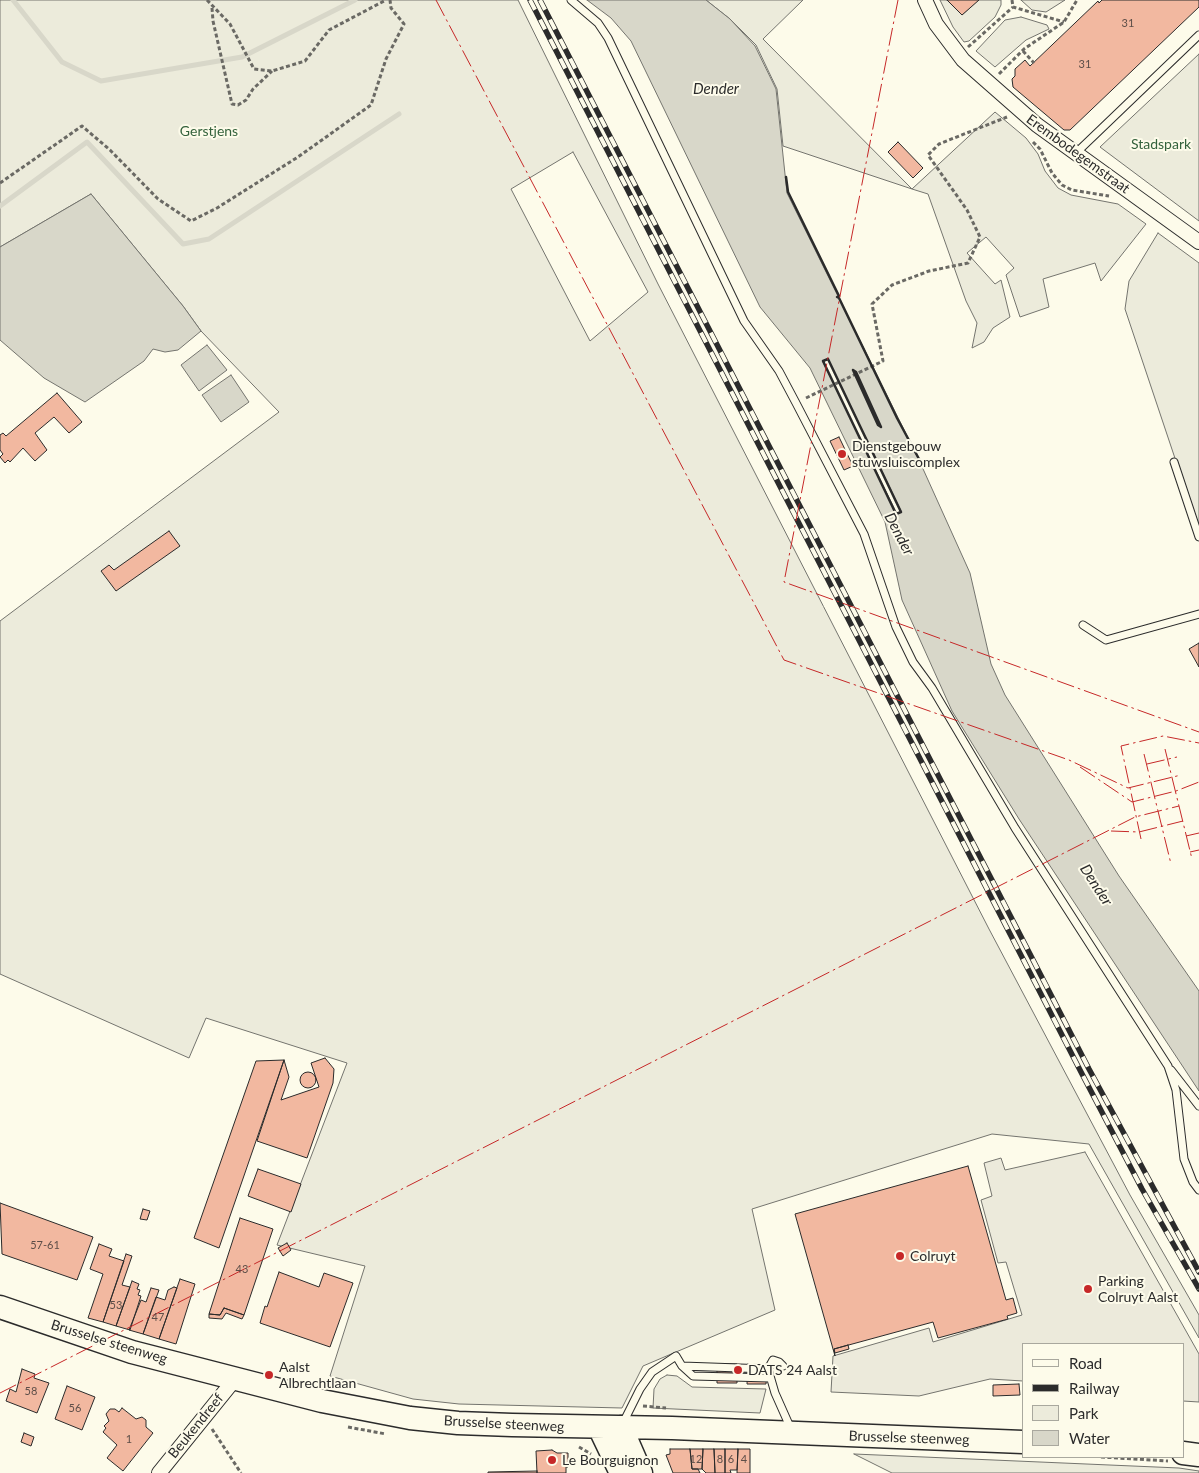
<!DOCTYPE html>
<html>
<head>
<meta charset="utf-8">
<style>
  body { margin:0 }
  #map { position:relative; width:1199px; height:1473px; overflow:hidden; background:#fdfbea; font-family:Lato,sans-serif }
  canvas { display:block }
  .legend { position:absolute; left:1022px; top:1343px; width:162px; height:115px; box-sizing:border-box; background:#fdfbea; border:1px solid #a9a89e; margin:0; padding:6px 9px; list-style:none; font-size:15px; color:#2b2b2b }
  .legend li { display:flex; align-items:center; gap:10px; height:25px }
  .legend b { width:25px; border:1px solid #a9a89e }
</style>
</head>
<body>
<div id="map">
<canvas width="1199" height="1473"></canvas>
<ul class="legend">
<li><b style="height:6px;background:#fdfbea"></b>Road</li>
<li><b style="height:6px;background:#2b2b2b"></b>Railway</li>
<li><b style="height:14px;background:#ecebdb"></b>Park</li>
<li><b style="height:14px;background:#d8d7c9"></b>Water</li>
</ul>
</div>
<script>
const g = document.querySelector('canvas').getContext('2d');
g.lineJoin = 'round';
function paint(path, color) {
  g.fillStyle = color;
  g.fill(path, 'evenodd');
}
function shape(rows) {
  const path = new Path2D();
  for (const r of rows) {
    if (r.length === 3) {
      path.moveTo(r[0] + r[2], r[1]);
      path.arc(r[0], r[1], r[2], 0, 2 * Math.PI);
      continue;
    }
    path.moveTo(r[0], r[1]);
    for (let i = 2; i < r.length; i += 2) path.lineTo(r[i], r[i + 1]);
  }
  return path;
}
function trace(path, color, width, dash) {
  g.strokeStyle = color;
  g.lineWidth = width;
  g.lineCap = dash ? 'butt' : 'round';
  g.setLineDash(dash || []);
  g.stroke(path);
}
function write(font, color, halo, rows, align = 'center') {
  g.font = font + ' Lato,sans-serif';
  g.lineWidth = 4;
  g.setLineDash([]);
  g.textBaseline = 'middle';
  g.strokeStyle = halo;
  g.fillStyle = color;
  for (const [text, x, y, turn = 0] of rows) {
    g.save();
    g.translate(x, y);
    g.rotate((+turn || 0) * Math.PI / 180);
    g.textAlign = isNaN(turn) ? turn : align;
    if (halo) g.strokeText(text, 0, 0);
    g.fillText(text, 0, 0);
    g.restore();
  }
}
const green = shape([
  [0,0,518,0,658,284,989,929,1130,1195,1199,1315,1199,1338,1089,1144,992,1134,752,1209,775,1310,643,1366,622,1408,459,1404,413,1399,330,1376,365,1266,277,1245,347,1063,206,1018,189,1058,0,974,0,621,279,412,201,331,183,306,91,194,0,247,0,0],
  [573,152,648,292,590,341,511,189,573,152],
  [706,0,803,0,763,39,912,189,995,112,1026,138,1038,154,1045,171,1058,188,1071,195,1118,204,1146,224,1101,281,1095,263,1043,279,1049,307,1020,317,1006,275,1014,268,986,237,967,253,995,284,1001,280,1010,317,993,328,984,342,972,348,977,323,966,301,928,194,912,189,783,146,777,89,756,45,730,19,706,0],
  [940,0,947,0,962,15,978,0,1001,0,1001,5,995,17,969,41,964,42,953,27,940,0],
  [1021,0,1065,0,1046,12,1032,10,1021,0],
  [1021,17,1047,25,1049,29,1026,40,995,67,976,51,1005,20,1021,17],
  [1199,54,1199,221,1100,147,1199,54],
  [1158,233,1199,263,1199,530,1125,309,1129,281,1158,233],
  [667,1375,677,1376,692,1387,766,1389,760,1413,653,1408,654,1389,660,1379,667,1375],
  [854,1454,1179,1468,1199,1471,1199,1473,892,1473,854,1454]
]);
paint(green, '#ecebdb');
trace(green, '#74746e', 1);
const parking = shape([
  [1085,1152,1199,1354,1199,1402,1183,1401,1183,1344,1023,1344,1023,1381,990,1379,919,1396,831,1392,833,1356,929,1328,933,1342,1022,1315,1006,1262,998,1263,981,1200,992,1196,984,1163,1001,1158,1005,1170,1085,1152]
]);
paint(parking, '#eceadb');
trace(parking, '#74746e', 1);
const water = shape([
  [587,0,706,0,730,19,755,46,776,89,787,193,919,460,970,573,991,664,1005,695,1119,876,1199,991,1199,1091,1019,819,952,711,902,600,885,522,810,368,760,307,631,41,611,18,587,0],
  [828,359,901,511,897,514,823,362,828,359],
  [91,194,183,306,201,331,178,350,165,352,153,349,144,361,85,402,44,378,0,340,0,247,91,194],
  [207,345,227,370,199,391,181,365,207,345],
  [231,375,249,402,221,422,202,395,231,375]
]);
paint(water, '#d8d7c9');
trace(water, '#74746e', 1);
trace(shape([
  [13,0,62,62,101,81,242,57,355,0],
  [0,206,87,142,183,244,209,239,399,114]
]), '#d8d7c9', 5);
const building = shape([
  [947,0,979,0,962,15,947,0],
  [1102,0,1199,0,1199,7,1070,130,1064,130,1013,87,1012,79,1015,76,1015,69,1025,60,1030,66,1098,1,1099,3,1102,0],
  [898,142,923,168,913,178,888,152,898,142],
  [57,393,82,422,69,433,54,417,35,433,47,450,35,461,23,448,10,462,8,460,5,463,0,457,3,454,0,450,0,435,3,433,6,436,57,393],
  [839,437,853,466,844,470,830,441,839,437],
  [169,531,180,546,116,591,101,571,109,565,114,570,169,531],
  [1199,643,1199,667,1189,649,1199,643],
  [325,1058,334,1069,333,1083,307,1158,257,1141,284,1060,289,1077,281,1100,319,1087,311,1063,325,1058],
  [284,1060,219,1248,194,1238,256,1061,284,1060],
  [308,1080,8],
  [968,1166,1006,1300,1013,1298,1017,1313,1007,1316,1008,1319,938,1338,933,1322,834,1349,835,1356,795,1214,968,1166],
  [258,1169,301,1184,291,1212,248,1196,258,1169],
  [0,1203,93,1237,77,1280,2,1254,0,1203],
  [143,1209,150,1211,147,1220,140,1219,143,1209],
  [240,1218,273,1229,244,1315,224,1308,220,1315,209,1314,240,1218],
  [287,1243,291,1250,283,1256,278,1248,287,1243],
  [99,1244,112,1249,109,1256,124,1261,103,1322,88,1318,103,1274,90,1269,99,1244],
  [126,1254,132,1256,122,1285,130,1287,116,1326,103,1322,126,1254],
  [279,1272,319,1287,324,1273,353,1283,330,1347,260,1323,265,1306,267,1307,279,1272],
  [180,1279,195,1284,176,1344,159,1339,180,1279],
  [132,1281,139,1284,137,1289,140,1290,138,1295,141,1296,130,1330,116,1326,132,1281],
  [174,1287,177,1288,159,1339,143,1334,156,1297,165,1300,168,1290,174,1287],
  [151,1288,159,1290,143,1334,129,1330,141,1300,146,1302,151,1288],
  [224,1308,244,1315,242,1319,226,1313,222,1319,209,1318,209,1314,220,1315,224,1308],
  [848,1345,849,1349,835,1353,834,1349,848,1345],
  [717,1364,737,1364,737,1383,717,1383,717,1364],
  [748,1364,767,1365,766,1384,747,1384,748,1364],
  [22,1369,35,1374,34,1378,49,1383,37,1413,6,1401,10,1389,16,1392,22,1369],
  [1019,1384,1020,1395,993,1396,993,1385,1019,1384],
  [67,1386,95,1397,82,1430,55,1419,67,1386],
  [122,1408,136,1419,142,1417,146,1420,146,1427,153,1433,123,1471,107,1458,117,1445,103,1432,106,1428,104,1426,109,1421,106,1414,110,1409,115,1409,119,1412,122,1408],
  [24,1433,34,1437,31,1446,21,1442,24,1433],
  [670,1449,690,1449,692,1469,698,1469,700,1473,673,1473,666,1455,670,1454,670,1449],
  [690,1449,703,1449,702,1469,692,1469,690,1449],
  [703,1449,714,1449,715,1473,706,1473,702,1469,703,1449],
  [714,1449,725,1449,725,1473,715,1473,714,1449],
  [725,1449,738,1449,737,1470,730,1470,731,1473,725,1473,725,1449],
  [738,1449,750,1449,750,1473,737,1473,738,1449],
  [552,1450,557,1453,568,1453,568,1467,566,1467,566,1473,537,1473,536,1451,552,1450],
  [537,1471,537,1473,488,1473,488,1472,537,1471]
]);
paint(building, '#f2b8a0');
trace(building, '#2b2b2b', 1);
const lane = shape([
  [571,0,598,23,608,38,744,321,779,371,796,403,864,534,896,627,913,662,932,688,1015,828,1168,1066,1176,1090,1184,1159,1193,1182,1199,1190],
  [1076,153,1199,35],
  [1174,462,1199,537],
  [1083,625,1106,640,1199,614],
  [1171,1070,1199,1106],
  [682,1366,693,1376,770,1378],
  [783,1366,779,1362,773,1360,768,1369,775,1393,791,1429],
  [622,1425,640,1389,652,1372,676,1356,682,1366,768,1369]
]);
const street = shape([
  [925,0,936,24,963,60,1037,125,1199,242],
  [159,1473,235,1379]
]);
const primary = shape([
  [0,1307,132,1352,322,1401,410,1418,458,1423,512,1425,672,1428,1023,1442],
  [599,1427,621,1473],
  [621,1427,641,1473],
  [1183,1453,1199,1455]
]);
trace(lane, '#2b2b2b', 9);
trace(street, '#2b2b2b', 16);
trace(primary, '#2b2b2b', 25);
trace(shape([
  [207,0,230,24,254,69,272,71,305,61,329,30,386,0],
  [1012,0,1013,7,1064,22],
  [212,8,213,21,232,104,238,105,246,100,253,89,272,71],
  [968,47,1013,7],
  [1023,51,1034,63],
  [999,74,1024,49,1064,22,1077,0],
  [1033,142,1040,149,1052,173,1062,185,1072,190,1109,196],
  [0,183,82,126,110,150,158,199,191,221,217,208,298,157,371,105,386,59,404,24,391,8,390,0],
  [806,398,883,361,872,304,892,285,929,271,968,263,980,237,967,210,928,155,939,144,1007,117],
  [643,1406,666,1408],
  [348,1427,386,1434],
  [212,1429,241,1473],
  [579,1447,591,1454],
  [1101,1457,1168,1461]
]), '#6a6964', 3, [4, 2.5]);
trace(lane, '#fdfbea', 7);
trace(street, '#fdfbea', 14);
trace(primary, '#fdfbea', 22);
const rail = shape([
  [530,0,1081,1072,1142,1189,1199,1289],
  [540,0,1089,1069,1199,1272]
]);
trace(rail, '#2b2b2b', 5.5);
trace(rail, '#fdfbea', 4, [11]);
trace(shape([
  [786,177,788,192,839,296,837,297,839,298,897,418,919,459],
  [828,359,901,512,896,514,823,361,828,359],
  [853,370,856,372,881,427,878,425,853,370]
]), '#2b2b2b', 2.5);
trace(shape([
  [436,0,784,660,1069,760,1128,788,1181,775],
  [898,0,784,582,1199,732],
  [1165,749,1192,859],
  [1144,754,1171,864],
  [1147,764,1177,757],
  [1080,767,1132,802,1176,791,1199,782],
  [1111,831,1139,832,1183,821],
  [1186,836,1199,833],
  [1141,839,1121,746,1163,736,1199,743],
  [1190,852,1199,850],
  [0,1393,1135,817,1179,806]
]), '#c62828', 1, [18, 4, 2.5, 4]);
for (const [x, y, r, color] of [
  [842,454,5,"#c62828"],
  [900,1256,5,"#c62828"],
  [1088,1289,5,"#c62828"],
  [738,1370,5,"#c62828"],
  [269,1375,5,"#c62828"],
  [552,1460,5,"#c62828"]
]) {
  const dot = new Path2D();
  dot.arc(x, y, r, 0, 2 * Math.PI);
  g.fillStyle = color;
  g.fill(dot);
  trace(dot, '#fdfbea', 2);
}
write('11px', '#5d4e48', null, [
  ["31",1128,23],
  ["31",1085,64],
  ["57-61",45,1245],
  ["43",242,1269],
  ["53",116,1305],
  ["47",158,1317],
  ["58",31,1391],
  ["56",75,1408],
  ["1",129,1439],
  ["12",696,1459],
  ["8",720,1459],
  ["6",731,1459],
  ["4",744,1459]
]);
write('14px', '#34623c', '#fdfbea', [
  ["Gerstjens",209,131],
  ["Stadspark",1161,144]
]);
write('14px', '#2b2b2b', '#fdfbea', [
  ["Erembodegemstraat",1078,154,36],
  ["Brusselse steenweg",109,1342,17],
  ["Brusselse steenweg",504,1424,3],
  ["Beukendreef",196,1426,-51],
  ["Brusselse steenweg",909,1438,2]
]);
write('14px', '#2b2b2b', '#fdfbea', [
  ["Dienstgebouw",852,446],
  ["stuwsluiscomplex",852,462],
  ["Colruyt",910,1256],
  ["Parking",1098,1281],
  ["Colruyt Aalst",1098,1297],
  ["Aalst",279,1367],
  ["Albrechtlaan",279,1383],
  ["DATS 24 Aalst",748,1370],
  ["Le Bourguignon",562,1460]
], 'left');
write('italic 15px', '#2b2b2b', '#fdfbea', [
  ["Dender",716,89],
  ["Dender",899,534,62],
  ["Dender",1096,885,57]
]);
</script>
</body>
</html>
